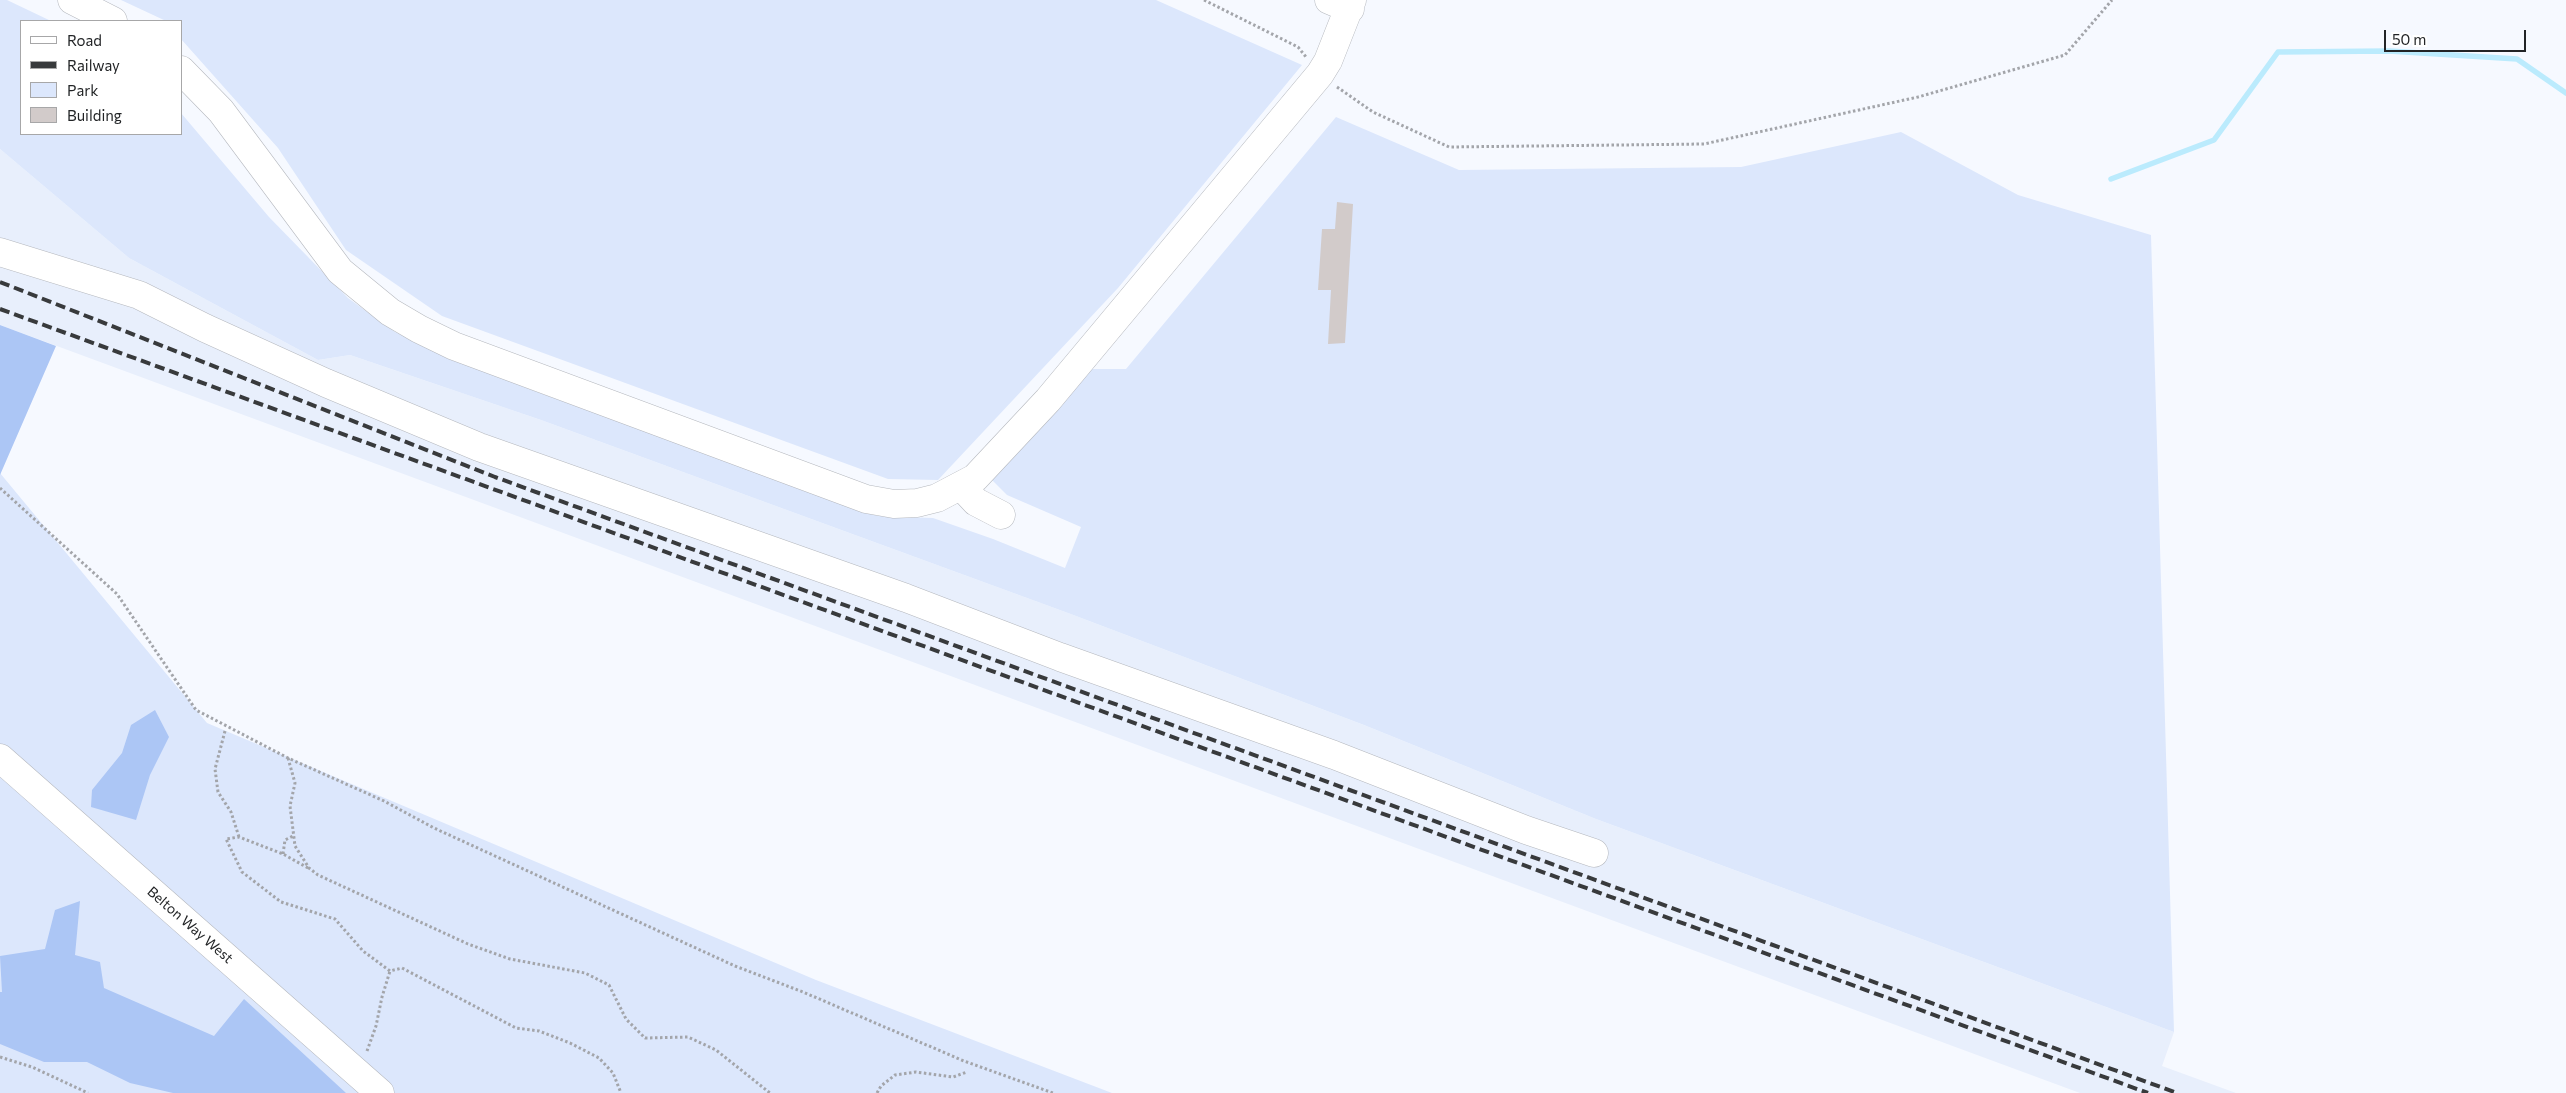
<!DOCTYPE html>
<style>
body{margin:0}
#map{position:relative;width:2566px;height:1093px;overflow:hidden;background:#f6f9ff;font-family:Commissioner,sans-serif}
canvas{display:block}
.legend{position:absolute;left:20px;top:20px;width:162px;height:115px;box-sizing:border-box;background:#fff;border:1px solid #a7a7a8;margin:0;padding:6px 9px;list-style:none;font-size:15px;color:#222426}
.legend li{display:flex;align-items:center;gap:10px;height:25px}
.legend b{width:25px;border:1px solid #a7a7a8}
.scale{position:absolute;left:2384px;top:30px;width:142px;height:22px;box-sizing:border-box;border:2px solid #222426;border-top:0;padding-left:6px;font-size:15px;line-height:18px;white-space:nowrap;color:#222426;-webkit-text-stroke:4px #fff;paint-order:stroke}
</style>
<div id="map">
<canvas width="2566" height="1093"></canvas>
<ul class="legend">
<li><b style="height:6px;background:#fff"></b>Road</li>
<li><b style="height:6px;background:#383a3c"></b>Railway</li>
<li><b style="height:14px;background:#dce7fc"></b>Park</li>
<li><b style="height:14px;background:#d2cbca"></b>Building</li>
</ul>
<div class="scale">50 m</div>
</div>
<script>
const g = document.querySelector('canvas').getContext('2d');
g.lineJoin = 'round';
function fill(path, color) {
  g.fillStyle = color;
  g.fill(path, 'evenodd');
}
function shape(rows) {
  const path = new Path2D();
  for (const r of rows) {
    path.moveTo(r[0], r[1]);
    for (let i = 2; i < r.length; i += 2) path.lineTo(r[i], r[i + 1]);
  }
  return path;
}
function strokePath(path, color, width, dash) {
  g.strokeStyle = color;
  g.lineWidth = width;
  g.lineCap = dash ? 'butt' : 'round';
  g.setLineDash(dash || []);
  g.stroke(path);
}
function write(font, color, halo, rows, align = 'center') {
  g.font = font + ' Commissioner,sans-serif';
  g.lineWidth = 4;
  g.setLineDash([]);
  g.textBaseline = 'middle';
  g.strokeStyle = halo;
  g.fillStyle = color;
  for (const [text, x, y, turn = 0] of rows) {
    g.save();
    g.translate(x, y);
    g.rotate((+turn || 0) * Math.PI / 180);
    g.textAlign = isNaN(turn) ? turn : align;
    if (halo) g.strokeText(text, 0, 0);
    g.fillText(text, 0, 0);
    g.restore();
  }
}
fill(shape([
 [0,149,129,258,318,360,350,355,541,420,1068,613,1364,725,1596,819,2174,1032,2162,1066,2236,1093,2080,1093,0,325]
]), '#e8effc');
fill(shape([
 [0,0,7,0,51,21,21,21,21,134,181,134,181,113,269,217,348,298,395,332,450,358,532,390,878,516,933,518,993,539,1065,568,1081,527,1007,495,991,479,1090,369,1126,369,1336,117,1459,170,1741,167,1901,132,2018,195,2151,235,2174,1032,1596,819,1364,725,1068,613,541,420,350,355,318,360,129,258,0,149],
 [121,0,1156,0,1302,65,1118,288,938,480,888,479,442,316,346,250,278,148,181,39,181,21,166,21],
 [0,473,207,723,816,980,1112,1093,0,1093]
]), '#dce7fc');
fill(shape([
 [0,325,56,346,0,475],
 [155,710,169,737,150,775,136,820,91,807,92,790,122,753,131,725],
 [80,901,75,955,100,962,104,988,214,1036,244,999,346,1093,173,1093,130,1083,87,1062,44,1062,0,1044,0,992,2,992,0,956,45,949,55,910]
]), '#acc6f5');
strokePath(shape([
 [2111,179,2214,140,2278,52,2389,51,2517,59,2566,93]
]), '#bbebfd', 5.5);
fill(shape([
 [1337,202,1353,204,1345,343,1328,344,1331,290,1318,290,1322,229,1335,229]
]), '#d2cbca');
const minor = shape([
 [72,0,113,21],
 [1329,0,1350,9],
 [181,70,221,111,340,271,390,312,419,329,454,346,866,499,894,504,917,503,937,498,975,478,1048,400,1320,74,1328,61,1352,0],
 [0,252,139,295,205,328,326,383,479,447,906,598,1060,657,1334,755,1526,830,1594,853],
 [961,486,976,502,1001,515],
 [0,758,380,1093]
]);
strokePath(minor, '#b5b8be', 29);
strokePath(shape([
 [1204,0,1298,47,1306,57],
 [1337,87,1373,112,1449,147,1704,144,1918,97,2065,55,2112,0],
 [0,488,117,594,196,710,288,758,384,801,434,828,735,966,803,992,964,1061,1053,1093],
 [225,731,215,769,218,792,231,812,239,837],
 [288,758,295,783,290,806,295,846,309,868,318,875,468,944,510,959,585,973,609,985,626,1019,645,1038,688,1037,716,1050,770,1093],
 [283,854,285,840,293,836],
 [308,868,283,854,239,837,226,839,242,872,281,902,335,919,363,951,390,971,402,968,516,1028,539,1031,570,1043,599,1058,613,1073,621,1093],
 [367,1051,376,1026,382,997,390,971],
 [0,1057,32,1067,88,1093],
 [877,1093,881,1086,895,1075,916,1072,953,1077,967,1072]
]), '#a3a5aa', 3, [2.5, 2.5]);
strokePath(minor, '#fff', 28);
strokePath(shape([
 [0,282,495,477,2177,1093],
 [0,309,2148,1093]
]), '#383a3c', 4, [10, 5]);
write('14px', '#222426', '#fff', [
 ["Belton Way West",190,925,41]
]);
</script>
